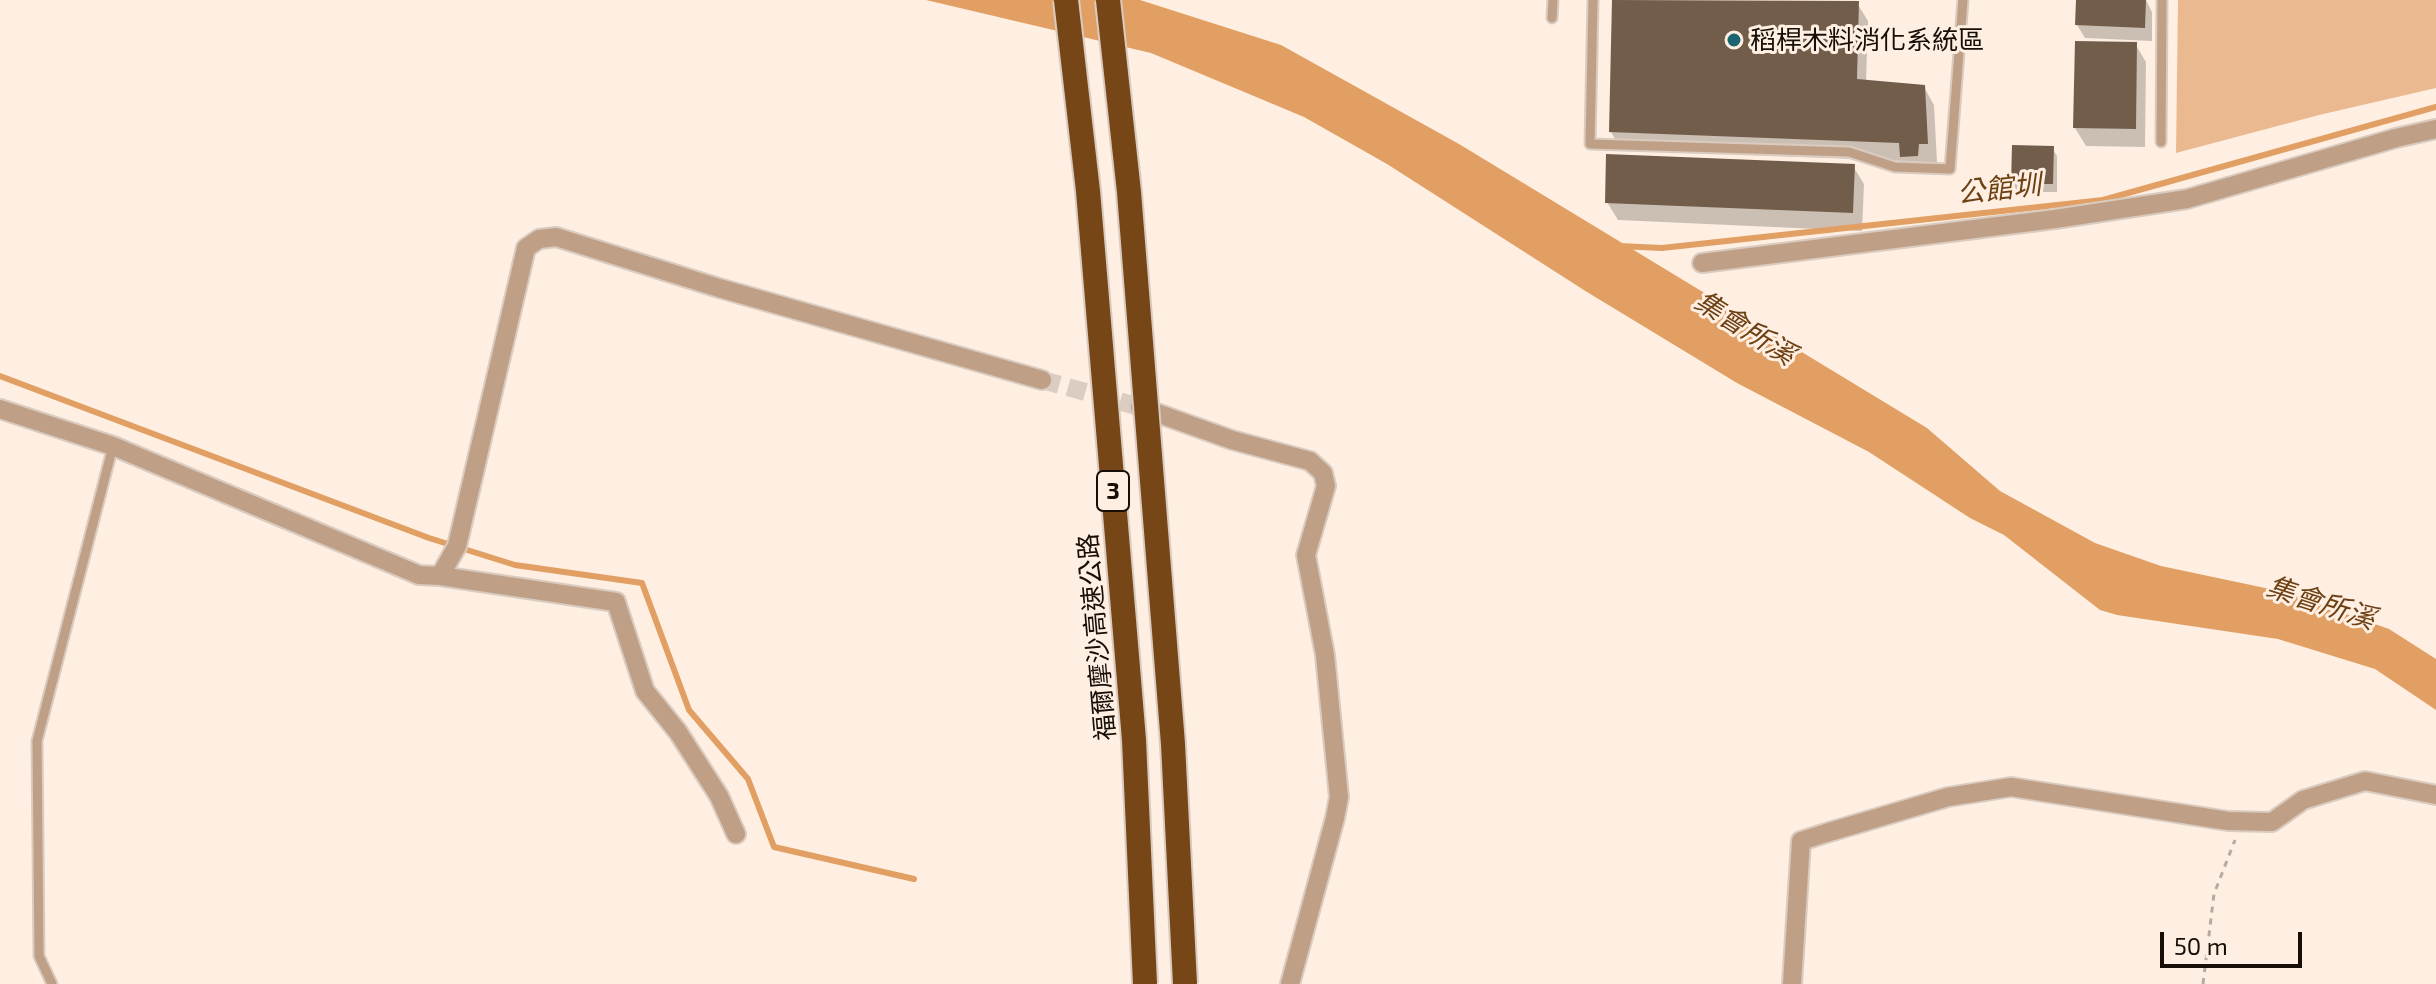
<!DOCTYPE html>
<meta charset="utf-8">
<style>
body{margin:0}
#map{position:relative;width:2436px;height:984px;overflow:hidden;background:#feefe2;font-family:"Exo 2",sans-serif}
canvas{display:block}
.scale{position:absolute;left:2160px;top:932px;width:142px;height:36px;box-sizing:border-box;border:4px solid #160e07;border-top:0;padding-left:10px;font-size:24px;line-height:28px;white-space:nowrap;color:#160e07;-webkit-text-stroke:6px #feefe2;paint-order:stroke}
</style>
<div id="map">
<canvas width="2436" height="984"></canvas>
<div class="scale">50 m</div>
</div>
<script>
const g = document.querySelector('canvas').getContext('2d');
g.lineJoin = 'round';
function fill(path, color) {
  g.fillStyle = color;
  g.fill(path, 'evenodd');
}
function shape(rows) {
  const path = new Path2D();
  for (const r of rows) {
    path.moveTo(r[0], r[1]);
    for (let i = 2; i < r.length; i += 2) path.lineTo(r[i], r[i + 1]);
  }
  return path;
}
function strokePath(path, color, width, dash) {
  g.strokeStyle = color;
  g.lineWidth = width;
  g.lineCap = dash ? 'butt' : 'round';
  g.setLineDash(dash || []);
  g.stroke(path);
}
function write(font, color, halo, rows, align = 'center') {
  g.font = font + ' "Exo 2","Noto Sans TC",sans-serif';
  g.lineWidth = 6;
  g.setLineDash([]);
  g.textBaseline = 'middle';
  g.strokeStyle = halo;
  g.fillStyle = color;
  for (const [text, x, y, turn = 0] of rows) {
    g.save();
    g.translate(x, y);
    g.rotate((+turn || 0) * Math.PI / 180);
    g.textAlign = isNaN(turn) ? turn : align;
    if (halo) g.strokeText(text, 0, 0);
    g.fillText(text, 0, 0);
    g.restore();
  }
}
fill(shape([
 [2178,0,2436,0,2436,88,2319,115,2176,153]
]), '#ebb990');
fill(shape([
 [926,0,1140,0,1281,45,1459,144,1927,428,2000,491,2095,543,2161,566,2284,592,2389,629,2436,659,2436,710,2375,669,2278,639,2117,615,2100,610,2004,535,1970,518,1869,452,1737,383,1587,292,1387,164,1304,117,1151,53]
]), '#e29f63');
fill(shape([
 [1614,0,1857,3,1868,21,1866,82,1924,87,1934,105,1937,162,1929,162,1927,174,1913,174,1905,161,1621,150,1611,132],
 [2078,0,2146,0,2152,12,2152,41,2085,38,2077,25],
 [2134,42,2146,62,2145,147,2086,146,2075,128],
 [2052,148,2057,156,2057,192,2018,192,2013,184],
 [1853,166,1864,184,1862,231,1618,220,1607,202]
]), '#0003');
strokePath(shape([
 [1619,246,1662,248,2103,200,2436,107],
 [0,376,429,538,515,565,642,583,689,710,748,779,774,847,914,879]
]), '#e29f63', 6);
fill(shape([
 [1612,0,1859,1,1857,79,1925,85,1928,144,1919,144,1918,156,1900,157,1899,143,1609,132],
 [2076,0,2146,0,2145,28,2075,25],
 [2075,41,2137,42,2136,129,2073,128],
 [2012,145,2054,146,2053,184,2011,184],
 [1606,154,1855,164,1853,213,1605,203]
]), '#725d4b');
strokePath(shape([
 [1042,380,1140,407]
]), '#dbcdc1', 18, [18, 9]);
const lane = shape([
 [1593,0,1590,144,1849,152,1895,167,1950,169,1963,0],
 [1552,18,1553,0],
 [2161,142,2162,0],
 [52,984,39,956,37,741,113,446]
]);
const street = shape([
 [1702,263,2055,219,2187,199,2396,138,2436,129],
 [1140,407,1232,440,1310,461,1323,473,1326,486,1306,555,1325,655,1339,797,1335,818,1290,984],
 [0,409,113,446,419,575,440,576,457,546,526,248,539,239,556,237,719,288,1042,380],
 [440,576,616,602,645,691,678,732,719,796,736,834],
 [1792,984,1801,841,1826,833,1948,797,2011,787,2228,821,2272,822,2303,800,2365,781,2436,795]
]);
strokePath(lane, '#d9cbbf', 13);
strokePath(street, '#d9cbbf', 22);
strokePath(shape([
 [2203,984,2214,894,2235,840]
]), '#b7aa9f', 3, [6, 6]);
strokePath(lane, '#bfa087', 9);
strokePath(street, '#bfa087', 18);
const highwayBridge = shape([
 [1066,0,1088,191,1134,740,1145,984],
 [1108,0,1129,192,1173,744,1185,984]
]);
strokePath(highwayBridge, '#d9cbbf', 28, []);
strokePath(highwayBridge, '#764617', 24);
for (const [x, y, r, color] of [
 [1734,40,8,"#1b6571"]
]) {
  const dot = new Path2D();
  dot.arc(x, y, r, 0, 2 * Math.PI);
  g.fillStyle = color;
  g.fill(dot);
  strokePath(dot, '#feefe2', 3);
}
for (const [x, y, w] of [
 [1113,491,32]
]) {
  const box = new Path2D();
  box.roundRect(x - w / 2, y - 20, w, 40, 6);
  g.fillStyle = '#feefe2';
  g.fill(box);
  strokePath(box, '#160e07', 2);
}
write('bold 24px', '#160e07', null, [
 ["3",1113,491]
]);
write('26px', '#160e07', '#feefe2', [
 ["稻桿木料消化系統區",1750,40]
], 'left');
write('26px', '#160e07', '#feefe2', [
 ["福爾摩沙高速公路",1097,637,-95]
]);
write('italic 28px', '#6e4114', '#feefe2', [
 ["公館圳",1999,189,-6],
 ["集會所溪",1745,328,32],
 ["集會所溪",2321,603,18]
]);
</script>
